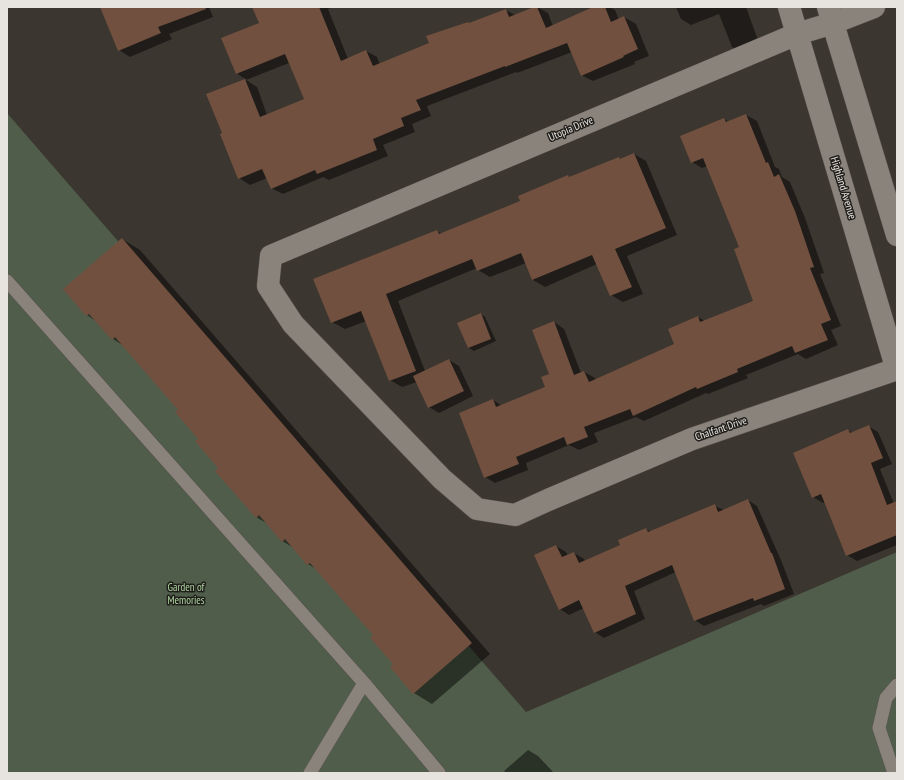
<!DOCTYPE html>
<style>
body{margin:0}
#map{position:relative;width:904px;height:780px;overflow:hidden;background:#3b362f;font-family:"PT Sans Narrow",sans-serif}
canvas{display:block}
.frame{position:absolute;inset:0;border:8px solid #e7e4e0;pointer-events:none}
</style>
<div id="map">
<canvas width="904" height="780"></canvas>
<div class="frame"></div>
</div>
<script>
const g = document.querySelector('canvas').getContext('2d');
g.lineJoin = 'round';
function fill(path, color) {
  g.fillStyle = color;
  g.fill(path, 'evenodd');
}
function shape(rows) {
  const path = new Path2D();
  for (const r of rows) {
    path.moveTo(r[0], r[1]);
    for (let i = 2; i < r.length; i += 2) path.lineTo(r[i], r[i + 1]);
  }
  return path;
}
function strokePath(path, color, width, dash) {
  g.strokeStyle = color;
  g.lineWidth = width;
  g.lineCap = dash ? 'butt' : 'round';
  g.setLineDash(dash || []);
  g.stroke(path);
}
function write(font, color, halo, rows, align = 'center') {
  g.font = font + ' "PT Sans Narrow",sans-serif';
  g.lineWidth = 3;
  g.setLineDash([]);
  g.textBaseline = 'middle';
  g.strokeStyle = halo;
  g.fillStyle = color;
  for (const [text, x, y, turn = 0] of rows) {
    g.save();
    g.translate(x, y);
    g.rotate((+turn || 0) * Math.PI / 180);
    g.textAlign = isNaN(turn) ? turn : align;
    if (halo) g.strokeText(text, 0, 0);
    g.fillText(text, 0, 0);
    g.restore();
  }
}
fill(shape([
 [7,113,526,712,897,552,897,773,7,773]
]), '#4f5d4a');
fill(shape([
 [101,7,209,7,213,17,169,34,172,39,130,57,119,50],
 [253,7,333,7,328,9,348,59,366,51,377,57,380,65,430,44,470,24,506,10,515,15,537,7,548,13,553,26,596,7,609,7,615,10,619,20,624,17,636,24,649,56,634,62,635,64,593,81,581,75,572,52,517,73,516,72,427,106,431,116,412,124,415,132,383,145,388,156,329,180,323,177,283,194,271,188,267,178,250,185,239,178,208,95,247,80,236,73,260,24],
 [289,63,305,100,267,115,257,87,246,80],
 [676,7,746,7,760,46,742,53,732,47,719,14,691,25,681,19],
 [746,115,757,121,775,167,779,169,782,177,790,182,805,218,824,273,820,274,841,326,831,330,838,345,806,359,798,354,746,375,748,378,708,394,706,393,644,421,636,417,594,433,598,442,579,450,569,445,526,463,528,470,495,483,485,477,493,400,502,406,546,388,550,374,554,322,564,329,581,373,584,372,595,378,595,380,676,344,698,317,705,321,754,302,740,247,707,166,702,168,692,162,724,119,729,122],
 [634,154,646,161,677,235,627,256,643,294,623,302,611,295,597,264,545,287,533,280,526,263,490,277,478,270,477,268,398,301,425,371,449,360,459,366,473,396,439,413,429,407,417,382,402,387,390,380,366,321,345,329,332,322,437,231,442,234,522,201,568,176,571,178,619,158,622,160],
 [122,239,140,250,490,654,432,704,414,693,375,635,318,570,308,564,294,548,282,541,268,524,256,517,219,468,179,410,124,346,113,339,96,321,87,315],
 [481,314,485,317,496,341,474,351,469,348,458,323],
 [868,426,878,432,892,464,880,469,894,504,897,504,897,545,857,561,847,555,825,502,823,503,813,497,848,430,853,433],
 [748,500,757,506,780,558,781,560,794,594,764,606,761,604,704,626,695,620,676,572,634,591,645,619,604,638,595,632,584,608,569,615,560,609,556,546,566,552,568,556,574,553,584,559,585,561,622,545,646,529,651,532,715,506,724,510],
 [528,750,538,756,554,773,506,773,504,771]
]), '#0007');
fill(shape([
 [100,7,205,7,206,9,158,27,161,33,118,51],
 [252,7,319,7,341,61,366,50,373,66,429,43,426,36,468,22,469,23,506,9,509,17,534,7,537,7,546,28,593,7,605,7,611,22,624,16,638,49,623,56,624,57,581,76,567,43,505,67,505,66,416,100,421,110,401,118,404,126,373,139,377,150,317,174,315,170,271,189,262,169,238,179,220,134,222,133,206,94,245,79,260,117,304,99,285,54,236,74,221,38,259,23],
 [746,114,766,163,768,162,774,177,779,174,795,211,814,267,810,268,831,320,821,324,828,340,795,353,792,346,737,369,738,372,697,389,696,387,633,416,630,409,584,427,588,437,567,445,564,437,516,457,519,464,484,478,459,413,493,399,496,407,545,387,541,377,549,374,532,330,554,321,574,375,584,371,589,382,674,344,668,329,698,316,700,322,753,301,734,249,739,247,703,158,691,163,680,136,724,118,726,122],
 [634,153,666,228,615,249,632,287,610,296,592,255,532,280,521,253,477,271,472,259,386,294,416,371,389,381,361,311,331,323,313,279,437,230,439,234,520,201,518,196,568,175,569,177,619,157,620,159],
 [122,238,472,643,413,694,390,667,393,664,370,638,373,635,310,563,307,565,285,539,282,542,259,515,256,518,215,471,218,468,195,441,198,439,175,412,178,410,115,337,112,340,89,314,86,316,63,289],
 [481,313,491,339,468,348,457,323],
 [449,359,464,391,428,408,413,376],
 [869,425,883,458,871,463,887,505,897,501,897,535,846,556,821,494,812,498,793,453,848,429,850,433],
 [748,499,771,553,772,553,785,589,754,601,753,598,694,621,672,565,625,586,636,614,594,633,579,600,559,610,534,555,556,545,562,557,574,552,579,563,620,545,618,540,646,528,648,532,715,504,718,512]
]), '#72503f');
const service = shape([
 [7,281,364,683,439,773],
 [310,773,364,683],
 [894,773,879,728,886,698,897,685]
]);
const minor = shape([
 [789,7,897,370],
 [828,7,897,235],
 [874,7,833,23,797,34,271,256,268,286,293,324,442,479,477,509,515,515,548,500,692,439,897,369]
]);
strokePath(service, '#59554f', 14);
strokePath(minor, '#59554f', 23);
strokePath(service, '#8a837c', 13);
strokePath(minor, '#8a837c', 22);
write('11px', '#e7e4e0', '#201e1b', [
 ["Utopia Drive",571,129,-23],
 ["Highland Avenue",843,188,73],
 ["Chalfant Drive",721,429,-19]
]);
write('11px', '#aed6a0', '#201e1b', [
 ["Garden of",186,588],
 ["Memories",186,601]
]);
</script>
